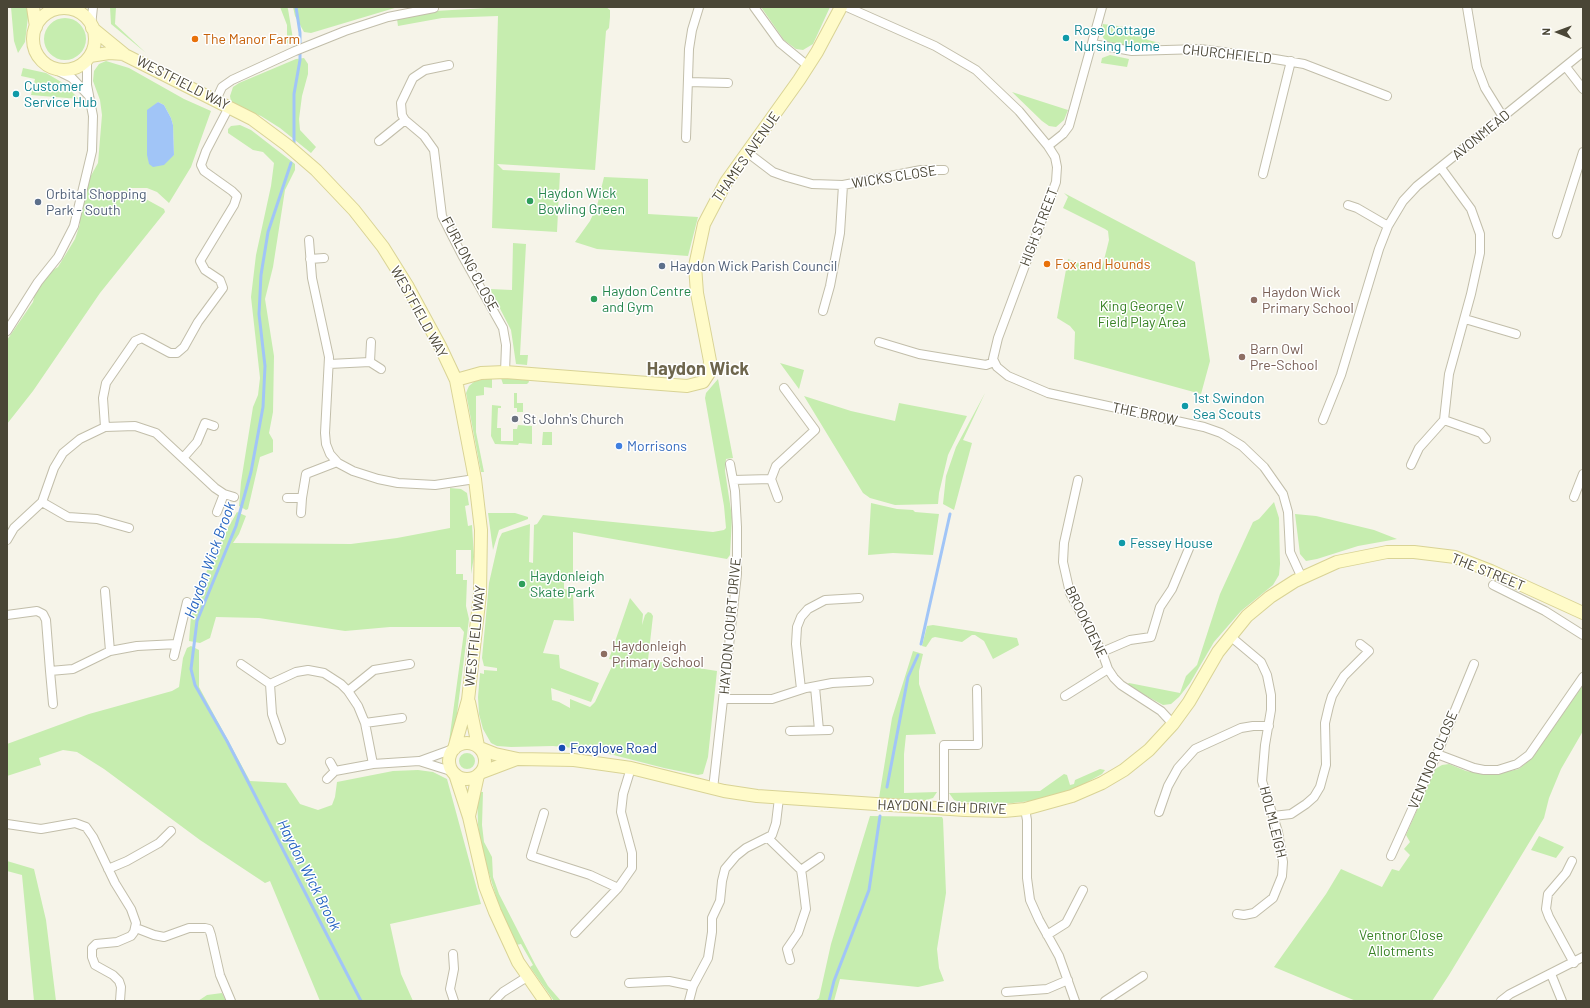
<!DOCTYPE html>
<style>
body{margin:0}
#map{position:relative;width:1590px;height:1008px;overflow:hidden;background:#f6f4e9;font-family:Barlow,sans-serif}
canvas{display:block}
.frame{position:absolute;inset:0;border:8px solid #4a4636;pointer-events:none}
.north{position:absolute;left:1538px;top:12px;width:40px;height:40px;-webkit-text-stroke:3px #fff;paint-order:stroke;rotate:271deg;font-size:11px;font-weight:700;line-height:16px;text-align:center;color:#4a4636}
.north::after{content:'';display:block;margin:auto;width:14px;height:18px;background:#4a4636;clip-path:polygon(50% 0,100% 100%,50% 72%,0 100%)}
</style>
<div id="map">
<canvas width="1590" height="1008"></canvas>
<div class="frame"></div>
<div class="north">N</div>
</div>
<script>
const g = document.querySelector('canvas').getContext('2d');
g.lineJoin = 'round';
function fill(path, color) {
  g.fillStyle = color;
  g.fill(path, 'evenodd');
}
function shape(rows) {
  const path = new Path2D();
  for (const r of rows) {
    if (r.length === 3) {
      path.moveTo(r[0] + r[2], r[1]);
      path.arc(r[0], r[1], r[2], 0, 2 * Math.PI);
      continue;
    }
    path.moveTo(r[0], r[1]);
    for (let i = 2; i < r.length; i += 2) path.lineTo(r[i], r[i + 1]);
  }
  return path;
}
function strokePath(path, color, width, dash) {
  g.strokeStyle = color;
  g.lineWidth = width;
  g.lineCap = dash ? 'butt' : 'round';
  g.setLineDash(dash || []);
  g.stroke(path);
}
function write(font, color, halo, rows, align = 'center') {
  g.font = font + ' Barlow,sans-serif';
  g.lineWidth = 3;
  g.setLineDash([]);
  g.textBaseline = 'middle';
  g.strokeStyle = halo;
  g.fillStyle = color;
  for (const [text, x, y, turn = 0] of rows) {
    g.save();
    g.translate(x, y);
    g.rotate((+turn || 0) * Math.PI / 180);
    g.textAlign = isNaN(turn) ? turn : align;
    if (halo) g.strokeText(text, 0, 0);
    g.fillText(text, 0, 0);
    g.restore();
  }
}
fill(shape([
 [11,7,28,7,28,17,25,42,18,53,14,41],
 [110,7,116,7,115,24,146,53,111,24],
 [280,7,287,7,288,9,293,39,291,45,287,43,287,25],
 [293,7,398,7,311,33,304,32,295,16],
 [606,7,610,10,610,17,609,28,606,31,595,170,497,164,503,170,560,173,557,232,492,228,498,16,442,18,398,26,397,19,435,11,487,8],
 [761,7,830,7,813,44,803,50,796,49,784,40],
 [65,39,21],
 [1103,24,1125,27,1148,40,1160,43,1159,46,1145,48,1111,44,1104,39,1101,33],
 [1110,55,1129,59,1127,67,1101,63,1102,58],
 [304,58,308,64,308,74,302,96,299,119,300,130,316,147,311,153,280,128,261,116,237,107,231,102,230,96,233,87,239,83,296,59],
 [106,61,129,68,184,99,211,111,191,167,169,203,157,192,147,188,129,188,127,196,142,197,164,209,165,212,100,293,33,391,7,424,7,340,33,302,35,293,48,273,58,267,75,239,80,224,79,214,88,181,98,163,102,115,100,100,93,81,94,71,99,64],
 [158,102,164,105,171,118,173,125,174,155,149,164,147,114],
 [23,68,46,73,63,83,79,99,31,95,35,79,21,76],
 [1012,92,1068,110,1064,120,1056,127,1049,126,1042,121],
 [240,125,251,130,295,164,295,170,285,190,273,267,265,299,274,356,273,412,269,433,273,440,273,452,260,457,248,509,246,510,239,506,241,482,253,407,258,395,260,378,251,297,256,255,271,186,274,163,263,152,253,150,228,133,228,129,231,126],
 [604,177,648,179,648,214,698,217,688,256,597,249,575,242,590,221,597,206],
 [1064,193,1195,262,1210,361,1201,394,1074,359,1075,332,1070,326,1057,318,1068,259,1092,268,1102,268,1109,240,1108,231,1105,229,1063,208,1068,197],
 [513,243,526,244,520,355,528,355,527,365,516,364,511,330,490,289,512,290],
 [780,363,804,370,799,389],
 [492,378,492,388,484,387,484,395,476,396,476,432,484,472,481,472,466,393,469,386,475,381],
 [501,378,528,379,529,382,527,384,503,384],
 [718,379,733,458,726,459,725,471,732,517,730,555,727,559,573,532,573,580,564,580,564,589,573,591,574,621,554,620,543,653,559,655,560,668,599,683,591,702,551,688,552,700,559,702,570,708,570,699,590,707,595,702,615,660,609,659,630,598,643,614,642,625,645,615,648,612,651,613,653,616,648,660,717,671,708,757,703,774,698,775,664,768,594,750,553,746,511,747,497,746,491,743,483,729,479,714,478,697,480,673,484,674,484,670,497,671,497,668,484,666,482,658,489,583,499,539,502,533,530,524,529,562,533,563,534,525,537,524,543,515,713,532,724,530,726,528,724,506,705,398,706,393],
 [514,393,517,393,517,403,523,403,523,412,517,412,517,408,514,408],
 [985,393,963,440,972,443,954,510,943,504,946,476,956,447],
 [804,396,851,411,895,421,899,403,967,416,948,455,939,493,938,504,895,505,870,498,863,493],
 [492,405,501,406,501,408,498,408,497,428,501,428,501,441,513,441,513,429,517,429,518,425,532,426,532,444,519,443,518,445,495,444,491,436],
 [543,432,552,432,552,445,542,445],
 [450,488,461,489,467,493,469,505,465,506,468,526,472,525,474,557,471,574,471,550,456,550,456,574,463,574,463,580,467,580,466,606,469,619,455,730,448,749,464,632,460,627,390,627,345,631,259,618,216,617,210,638,200,643,189,641,191,616,203,580,216,549,237,512,246,516,239,534,233,543,351,544,397,538,450,528],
 [1274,502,1279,518,1280,564,1279,575,1273,585,1241,611,1214,642,1190,683,1179,697,1171,704,1163,705,1126,685,1129,683,1180,693,1186,676,1197,665,1220,594,1253,522,1259,519],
 [871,503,897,509,913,510,915,512,939,514,933,555,893,553,868,555],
 [488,513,515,513,528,517,528,519,499,530,493,550],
 [1295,514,1316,516,1374,530,1397,539,1358,546,1317,559,1306,561,1300,554],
 [933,625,1017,638,1019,645,993,659,984,641,975,635,972,635,962,642,935,637,932,638,926,647,922,646,927,626],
 [191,646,199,650,199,687,250,781,286,783,300,804,318,810,332,805,335,797,337,782,393,771,418,770,433,772,447,779,481,904,390,924,401,974,413,1001,320,1001,270,881,265,883,200,840,104,769,77,752,63,750,39,758,41,765,7,776,7,744,89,714,172,691,179,687,183,658,187,648],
 [913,651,923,654,919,671,919,684,936,734,906,735,904,754,904,793,937,792,933,798,926,800,879,798,892,718],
 [1583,685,1583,731,1561,769,1549,798,1544,818,1449,975,1432,1001,1356,1001,1274,967,1326,894,1341,869,1382,887,1392,869,1399,871,1410,855,1404,849,1410,842,1406,835,1435,769,1442,765,1449,764,1466,771,1491,775,1519,769,1533,757],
 [467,761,8],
 [1100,769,1105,770,1102,774,1080,786,1066,792,1031,801,1003,804,960,802,954,800,949,793,1040,791,1064,774,1067,775,1070,785,1074,784,1075,780],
 [477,792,483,792,482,825,484,842,492,857,493,877,499,894,536,966,548,986,561,1001,554,1001,530,967,533,965,521,944,516,945,499,906,480,844,478,824],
 [870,816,942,817,943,819,946,893,937,949,939,968,944,981,918,987,840,979,834,1001,815,1001,819,998,831,944],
 [1539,836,1564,847,1556,858,1531,850],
 [7,861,34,869,46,920,56,1001,34,1001,22,875,7,871],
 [222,993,226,1001,198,1001,207,995]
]), '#c6edaf');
fill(shape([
 [158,102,164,105,171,118,173,125,174,155,164,165,153,167,149,164,147,155,147,110]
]), '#a1c5f7');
strokePath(shape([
 [294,143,294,94,300,60,300,33,296,7],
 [291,163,268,232,261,275,259,314,265,366,263,407,251,472,236,526,197,621,191,669,195,685,227,741,361,1001],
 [921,644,950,514],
 [887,787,908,677,918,655],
 [829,1001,834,981,869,890,880,816]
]), '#a1c5f7', 3);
const street = shape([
 [754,7,780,43,808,66],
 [847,7,935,46,976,70,1019,111,1048,146,1055,157,1057,167,1056,182,998,338,993,359,997,367,1008,376,1048,393,1204,427,1221,433,1242,446,1264,467,1283,494,1288,512,1290,552,1302,578],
 [1467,7,1477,67,1485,88,1503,117],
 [68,9,71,7],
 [91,26,93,7],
 [1093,44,1132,51,1200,49,1275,59,1304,64,1387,96],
 [449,65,425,70,413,78,401,103,402,115,405,120,424,136,434,150,442,216,462,255,503,328,506,345,505,372],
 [1566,67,1583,89],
 [54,69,72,78,89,96],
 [688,82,728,83],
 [216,100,222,87,232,80,295,51,345,31,388,17,434,8],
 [686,138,689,49,692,30,699,7],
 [379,141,405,120],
 [1048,146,1063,134,1069,126,1102,7],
 [748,153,773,172,787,177,812,184,843,185,840,233,830,286,823,311],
 [1263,174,1291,61],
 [843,185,921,170,944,170],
 [1348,205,1357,208,1388,226],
 [1557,234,1583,152],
 [309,240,312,278,329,357,325,433,326,444,330,454,338,463,353,471,378,479,398,483,435,485,475,479],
 [310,259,324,258],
 [1465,319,1516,334],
 [7,331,38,282,58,257,74,226,92,151,93,116,87,85,87,60],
 [879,342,919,354,986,365,994,362],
 [370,362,371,342],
 [329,364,370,362,381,369],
 [1323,420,1341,375,1379,249,1388,226,1403,201,1417,186,1583,52],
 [1444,420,1481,433,1486,439],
 [105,427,103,398,106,383,135,341,142,338,170,353,177,353,184,347,198,322,223,288,220,280,205,270,200,261,234,205,237,196,232,191,204,171,201,165,206,151,229,107],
 [183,458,197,442,205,423,214,426],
 [1411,465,1419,448,1444,420,1449,374,1471,294,1480,253,1480,234,1471,209,1441,168],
 [733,480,771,479],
 [1078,480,1064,543,1063,562,1070,593,1102,652,1108,669,1114,678,1121,685,1161,711,1173,724],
 [1574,497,1583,474],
 [287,498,302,498,306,474,337,462],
 [778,498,771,479,776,466,815,430,784,388],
 [42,502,68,517,97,519,129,528],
 [217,512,224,494],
 [301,513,302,498],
 [7,540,14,528,42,502,54,468,63,453,80,439,105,427,135,426,156,433,215,488,224,494,234,497],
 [1493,585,1545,611,1583,635],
 [105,591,110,651],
 [7,615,37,611,43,614,46,620,50,671,73,669,110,651,137,646,177,644],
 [1230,636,1261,662,1267,675,1271,695,1271,710,1265,745,1262,781,1278,832,1283,862,1282,876,1273,898,1254,913,1244,915,1237,914],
 [1102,652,1130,640,1151,637,1160,607,1172,589,1190,546],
 [174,656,187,602],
 [241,664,270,684,296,672,308,670,324,673,341,684,348,691,358,706,365,723,373,764],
 [50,671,53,704],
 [270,684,272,714,281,740],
 [815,687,819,730],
 [801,689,796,644,797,627,801,617,808,609,825,600,859,598],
 [348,691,374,670,410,664],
 [1065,696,1108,669],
 [724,699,772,699,806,688,832,683,869,681],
 [365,723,402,718],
 [790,731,829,730],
 [1437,754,1474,768,1484,770,1498,770,1517,764,1529,755,1583,677],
 [420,761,453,749],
 [335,771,373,764,419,761,454,772],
 [327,779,335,771,330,762],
 [713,789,737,574,737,527,735,491,730,464],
 [944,809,944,745,978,745,977,689],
 [1025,809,1027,820,1027,878,1030,900,1039,920,1059,956,1075,1001],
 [1159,812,1168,786,1178,768,1195,749,1241,728,1253,726,1269,726],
 [544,813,531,856,590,875,618,888],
 [1273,816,1291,814,1306,804,1314,797,1320,787,1326,765,1325,723,1329,706,1332,696,1344,676,1369,651,1360,644],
 [7,824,41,829,75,823,86,827,93,837,115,883,131,909,136,923,134,932,131,936,117,942,96,944,92,948,92,957,95,965,113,975,119,981,121,987,120,1001],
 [768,838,801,870,802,876,806,909,798,933,787,949,790,960],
 [1391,856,1437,754,1474,664],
 [1572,861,1566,873,1548,894,1546,909,1549,917,1574,963],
 [108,869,127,861,159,843,171,831],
 [801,870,820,857],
 [136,928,154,935,164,937,189,928,205,928,209,929,211,935,220,975,231,1001],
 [575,933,618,888,632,868,632,853,621,812,623,794,631,768],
 [1047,935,1066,923,1083,890],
 [453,954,454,969,450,989,454,1001],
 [1551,974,1562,1001],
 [629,983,669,981,693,986],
 [1006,992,1047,989,1068,980],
 [494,1001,503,992,527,977],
 [689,1001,693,986,708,958,712,932,712,918,720,901,722,881,725,869,736,856,746,848,772,835,776,823,779,798],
 [1105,1001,1143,976],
 [1501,1001,1510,994,1583,957]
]);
const secondary = shape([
 [33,7,36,27],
 [64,39,31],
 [92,28,125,55,252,119,287,145,316,170,354,210,383,247,408,287,440,346,456,380,475,479,481,530,480,594,468,700,454,749],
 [90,56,109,53,124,54],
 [456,380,481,373,505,372,687,386,703,382,709,373,710,361,697,293,695,266,704,224,726,182,799,80,817,52,841,7],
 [469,702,478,746],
 [467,761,18],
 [480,748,495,754,518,759,574,760,631,768,724,791,757,796,965,810,1004,811,1025,809,1072,796,1102,783,1124,770,1149,750,1173,724,1189,702,1218,652,1247,616,1270,597,1295,581,1337,562,1387,552,1414,552,1455,557,1491,571,1583,613],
 [480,773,517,759],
 [455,774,469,817,485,886,495,912,518,962,545,1001],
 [469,816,478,775]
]);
strokePath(street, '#c2beaa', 10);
strokePath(secondary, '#d9d395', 14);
strokePath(street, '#fff', 8);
strokePath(secondary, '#fffbc9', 12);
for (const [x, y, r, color] of [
 [1066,38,4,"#0f9aa8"],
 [195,39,4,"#e8710a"],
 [16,94,4,"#0f9aa8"],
 [530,201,4,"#2e9e5b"],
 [38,202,4,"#5c6f8a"],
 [1047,264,4,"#e8710a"],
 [662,266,4,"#5c6f8a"],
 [594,299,4,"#2e9e5b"],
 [1254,300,4,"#8d6e63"],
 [1242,357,4,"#8d6e63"],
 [1185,406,4,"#0f9aa8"],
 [515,419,4,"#6b7280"],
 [619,446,4,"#3f7fe0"],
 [1122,543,4,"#0f9aa8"],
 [522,584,4,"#2e9e5b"],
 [604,654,4,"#8d6e63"],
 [562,748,4,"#1a4fb4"]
]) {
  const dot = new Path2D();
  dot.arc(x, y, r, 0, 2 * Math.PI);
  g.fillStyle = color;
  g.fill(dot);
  strokePath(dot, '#fff', 1.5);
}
write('14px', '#0d838f', '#fff', [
 ["Rose Cottage",1074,30],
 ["Nursing Home",1074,46],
 ["Customer",24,86],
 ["Service Hub",24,102],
 ["1st Swindon",1193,398],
 ["Sea Scouts",1193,414],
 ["Fessey House",1130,543]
], 'left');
write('14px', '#c56008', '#fff', [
 ["The Manor Farm",203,39],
 ["Fox and Hounds",1055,264]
], 'left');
write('14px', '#4a4636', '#fff', [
 ["CHURCHFIELD",1227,54,6],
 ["WESTFIELD WAY",183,83,27],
 ["AVONMEAD",1481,135,-39],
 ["THAMES AVENUE",746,157,-55],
 ["WICKS CLOSE",894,177,-9],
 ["HIGH STREET",1039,227,-69],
 ["FURLONG CLOSE",470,264,62],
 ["WESTFIELD WAY",419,312,61],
 ["THE BROW",1145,414,12],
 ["THE STREET",1488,572,22],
 ["BROOKDENE",1086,622,64],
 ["HAYDON COURT DRIVE",730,626,-85],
 ["WESTFIELD WAY",475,636,-84],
 ["VENTNOR CLOSE",1433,760,-67],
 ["HAYDONLEIGH DRIVE",942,807,2],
 ["HOLMLEIGH",1273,822,76]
]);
write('14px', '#27864d', '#fff', [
 ["Haydon Wick",538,193],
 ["Bowling Green",538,209],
 ["Haydon Centre",602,291],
 ["and Gym",602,307],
 ["Haydonleigh",530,576],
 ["Skate Park",530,592]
], 'left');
write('14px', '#4e5e75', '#fff', [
 ["Orbital Shopping",46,194],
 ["Park - South",46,210],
 ["Haydon Wick Parish Council",670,266]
], 'left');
write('14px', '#785e54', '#fff', [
 ["Haydon Wick",1262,292],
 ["Primary School",1262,308],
 ["Barn Owl",1250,349],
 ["Pre-School",1250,365],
 ["Haydonleigh",612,646],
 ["Primary School",612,662]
], 'left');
write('14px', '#378224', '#fff', [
 ["King George V",1142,306],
 ["Field Play Area",1142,322],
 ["Ventnor Close",1401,935],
 ["Allotments",1401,951]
]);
write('14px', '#5b616d', '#fff', [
 ["St John's Church",523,419]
], 'left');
write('14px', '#366cbe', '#fff', [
 ["Morrisons",627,446]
], 'left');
write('14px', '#164399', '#fff', [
 ["Foxglove Road",570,748]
], 'left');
write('italic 15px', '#2564c0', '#fff', [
 ["Haydon Wick Brook",210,560,-70],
 ["Haydon Wick Brook",309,875,63]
]);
write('bold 18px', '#6e664d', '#fff', [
 ["Haydon Wick",698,369]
]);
</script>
